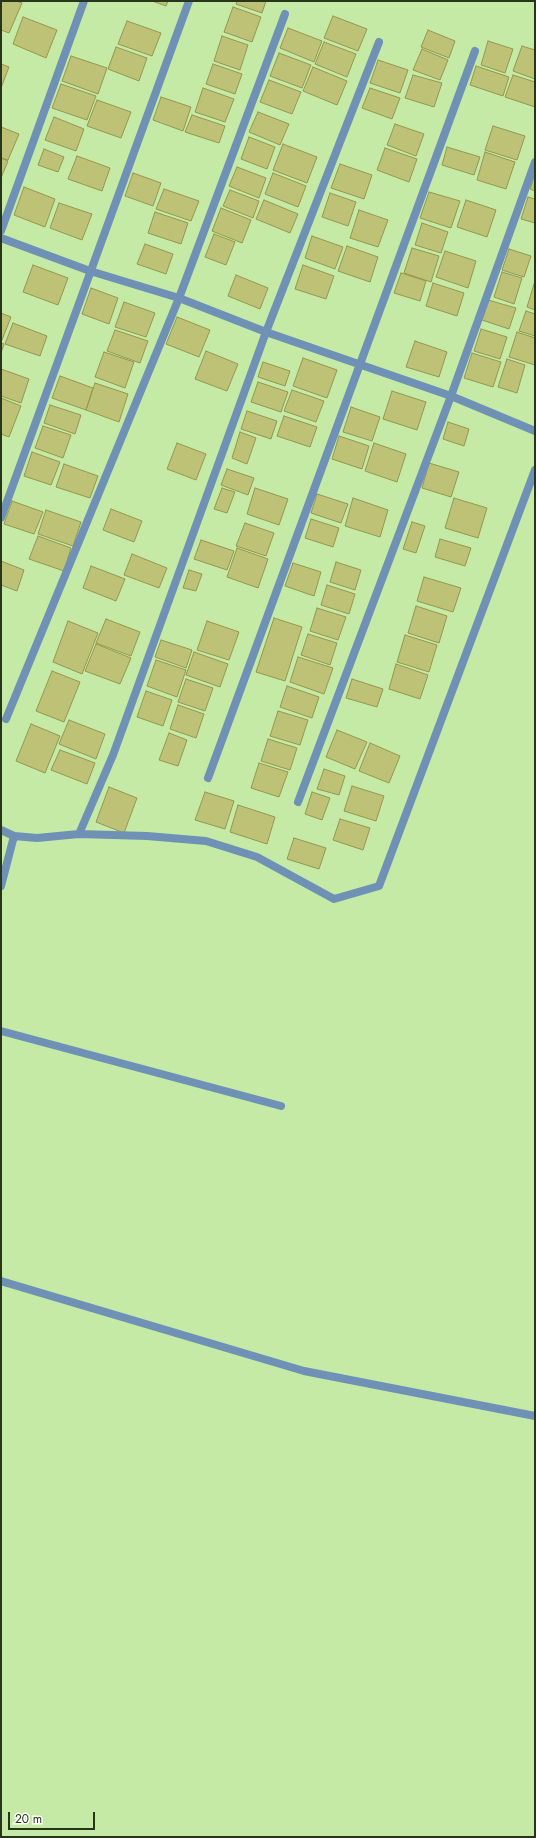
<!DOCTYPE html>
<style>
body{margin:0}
#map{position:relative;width:536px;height:1838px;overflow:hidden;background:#c5eaa6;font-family:Jost,sans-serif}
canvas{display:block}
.frame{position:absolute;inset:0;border:2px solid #27351a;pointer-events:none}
.scale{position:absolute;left:8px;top:1812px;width:87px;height:18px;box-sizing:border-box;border:2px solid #27351a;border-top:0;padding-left:5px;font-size:12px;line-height:14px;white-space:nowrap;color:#27351a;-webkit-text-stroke:3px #fbfff8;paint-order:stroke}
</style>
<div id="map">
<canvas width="536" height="1838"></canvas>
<div class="frame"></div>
<div class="scale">20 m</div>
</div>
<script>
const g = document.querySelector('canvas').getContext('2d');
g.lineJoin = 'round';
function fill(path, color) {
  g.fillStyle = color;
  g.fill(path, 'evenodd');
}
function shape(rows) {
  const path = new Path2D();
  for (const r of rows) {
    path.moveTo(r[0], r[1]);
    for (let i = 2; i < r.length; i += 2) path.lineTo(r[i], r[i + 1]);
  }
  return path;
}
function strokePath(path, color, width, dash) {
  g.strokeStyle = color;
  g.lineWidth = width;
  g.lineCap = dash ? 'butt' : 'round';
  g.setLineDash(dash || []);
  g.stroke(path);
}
const building = shape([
 [1,1,16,1,22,3,9,33,1,30,1,1],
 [152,1,168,1,166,6,152,1],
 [237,1,266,1,262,13,236,4,237,1],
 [233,7,261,17,252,42,224,32,233,7],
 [333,16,367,29,358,51,324,38,333,16],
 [23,17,57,30,46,58,13,44,23,17],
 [127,21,161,33,152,56,118,44,127,21],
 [288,28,322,41,314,62,280,48,288,28],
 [428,30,455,41,449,58,421,47,428,30],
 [222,36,248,45,240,70,214,61,222,36],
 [488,41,513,49,505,73,481,65,488,41],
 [324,42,356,54,347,77,315,64,324,42],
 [522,46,535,50,535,79,513,71,522,46],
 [116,47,147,58,139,81,108,69,116,47],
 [422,49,448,60,440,80,413,70,422,49],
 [279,53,311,65,302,88,270,76,279,53],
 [71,56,107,68,98,94,62,81,71,56],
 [378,60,408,70,400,93,370,83,378,60],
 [1,64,9,67,1,88,1,64],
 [213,64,242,74,235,94,206,84,213,64],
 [476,66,509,77,503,96,470,85,476,66],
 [313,67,347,81,337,105,303,91,313,67],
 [413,75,442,83,434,107,405,98,413,75],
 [513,75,535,82,535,107,505,97,513,75],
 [269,80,301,92,292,114,260,102,269,80],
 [61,84,96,96,87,120,52,108,61,84],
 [203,88,234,99,225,122,195,112,203,88],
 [370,88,400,98,392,119,362,108,370,88],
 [161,97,191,107,183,131,153,120,161,97],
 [97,100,131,112,121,138,87,126,97,100],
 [258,112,289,124,280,145,249,132,258,112],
 [192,115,225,126,219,143,185,132,192,115],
 [54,117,84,129,76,151,45,140,54,117],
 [395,124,424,134,416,156,387,145,395,124],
 [493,126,525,136,517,160,485,150,493,126],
 [1,127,19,134,8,160,1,158,1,127],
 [249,137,275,147,267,169,241,159,249,137],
 [283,144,317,157,307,183,273,170,283,144],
 [447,147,480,157,474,175,442,165,447,147],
 [385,148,417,159,409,182,377,170,385,148],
 [44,149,64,157,58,172,38,165,44,149],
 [485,152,515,162,506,189,477,180,485,152],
 [77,156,110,168,102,191,68,179,77,156],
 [1,158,8,161,1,178,1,158],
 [340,164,372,175,364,199,331,188,340,164],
 [237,167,266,178,259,198,229,186,237,167],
 [133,173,161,183,153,206,125,196,133,173],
 [273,173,306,186,298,207,265,194,273,173],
 [535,174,535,191,530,189,535,174],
 [24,187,55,199,45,227,14,215,24,187],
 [164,189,199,201,191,221,156,209,164,189],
 [230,190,259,201,253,218,223,206,230,190],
 [429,192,460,201,451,228,420,218,429,192],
 [330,193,356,202,348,226,322,217,330,193],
 [528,197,535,199,535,223,521,219,528,197],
 [264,200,298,214,290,233,256,219,264,200],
 [466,200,496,210,487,237,457,227,466,200],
 [59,203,92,214,82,240,50,228,59,203],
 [221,208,251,220,242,243,212,231,221,208],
 [359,210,388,220,378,247,350,238,359,210],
 [155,212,188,223,181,244,148,233,155,212],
 [422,223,448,232,441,253,415,245,422,223],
 [214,234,235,242,226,265,205,257,214,234],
 [312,236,343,247,335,269,305,258,312,236],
 [145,244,173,254,166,274,137,264,145,244],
 [347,246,378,257,370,282,338,271,347,246],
 [412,248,439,256,431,282,404,273,412,248],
 [509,249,531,256,524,277,502,270,509,249],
 [445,251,476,261,468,288,436,277,445,251],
 [33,265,68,278,58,305,23,292,33,265],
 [303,265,334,276,326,299,295,289,303,265],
 [502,272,522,278,514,304,494,297,502,272],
 [401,273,426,281,420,301,394,293,401,273],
 [236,275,268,288,260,309,228,296,236,275],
 [535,281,535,310,527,307,535,281],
 [433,283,464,293,457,316,426,306,433,283],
 [91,288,118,298,109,324,82,314,91,288],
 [488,300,516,308,509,329,482,320,488,300],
 [124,302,155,313,146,337,115,327,124,302],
 [526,311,535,314,535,336,519,331,526,311],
 [1,313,11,317,2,340,1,339,1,313],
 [177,317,210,330,199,357,166,344,177,317],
 [13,323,47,336,40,356,5,344,13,323],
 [481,329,507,337,500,359,474,351,481,329],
 [115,330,148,341,140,363,107,351,115,330],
 [517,332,535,338,535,365,509,357,517,332],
 [415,341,447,352,439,377,406,367,415,341],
 [1,343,4,344,1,353,1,343],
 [206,351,238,364,227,391,195,379,206,351],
 [104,352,134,362,125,388,95,377,104,352],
 [472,353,501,362,493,387,464,378,472,353],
 [303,358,337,370,327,398,293,386,303,358],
 [507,359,525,365,517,393,498,387,507,359],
 [263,362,290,371,285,386,258,377,263,362],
 [1,369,29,379,21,403,1,396,1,369],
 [60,376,93,388,86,410,52,398,60,376],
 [258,382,288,392,281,412,251,402,258,382],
 [95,383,128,394,119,422,86,410,95,383],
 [292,390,324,401,316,422,284,411,292,390],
 [392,391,426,402,417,430,383,419,392,391],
 [1,398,21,406,9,437,1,434,1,398],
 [50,405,81,415,75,434,44,423,50,405],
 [351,407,380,417,372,441,343,432,351,407],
 [247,411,277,421,271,439,241,429,247,411],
 [284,416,317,427,310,447,277,436,284,416],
 [448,422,469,429,464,446,443,439,448,422],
 [43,426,71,435,63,458,35,448,43,426],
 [240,432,256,438,247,464,232,458,240,432],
 [339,436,369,446,362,469,332,459,339,436],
 [177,443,206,454,196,480,167,469,177,443],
 [374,443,406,454,397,482,365,471,374,443],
 [32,452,60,462,51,485,24,476,32,452],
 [429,463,459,472,451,497,422,488,429,463],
 [64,464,98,476,90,498,56,487,64,464],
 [227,469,254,478,248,495,221,485,227,469],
 [222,488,235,492,227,513,214,509,222,488],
 [255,488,288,499,279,525,247,514,255,488],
 [317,494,348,504,341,523,311,513,317,494],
 [353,498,388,510,380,537,345,526,353,498],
 [454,498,487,508,478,538,445,528,454,498],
 [12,501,43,512,34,534,4,524,12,501],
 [111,509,142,521,134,542,103,530,111,509],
 [46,510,81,522,73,546,38,534,46,510],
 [311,519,339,528,333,547,305,538,311,519],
 [412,522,425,526,416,553,403,549,412,522],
 [245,523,274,533,266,556,236,546,245,523],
 [38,536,71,548,64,571,29,559,38,536],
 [440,539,471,548,465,566,435,557,440,539],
 [201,540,234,551,227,570,194,559,201,540],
 [237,548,268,559,258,588,227,577,237,548],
 [132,554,167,568,159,588,124,575,132,554],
 [1,561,24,570,17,591,1,585,1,561],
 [336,562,361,570,355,590,330,582,336,562],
 [293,563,321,572,314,596,285,586,293,563],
 [91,566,125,579,116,601,83,588,91,566],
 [189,570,202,574,196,591,183,588,189,570],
 [424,577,461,588,453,612,417,601,424,577],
 [327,585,355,594,349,614,321,605,327,585],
 [416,606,447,616,439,643,408,633,416,606],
 [317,608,346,617,338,640,310,631,317,608],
 [274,618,302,627,285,681,256,672,274,618],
 [106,619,140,632,131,656,96,643,106,619],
 [68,621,98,633,82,674,53,662,68,621],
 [207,621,239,632,229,660,197,650,207,621],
 [308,634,337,643,330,665,301,655,308,634],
 [405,635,437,645,429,672,397,662,405,635],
 [161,640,192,650,186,668,155,657,161,640],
 [96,644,131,658,120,684,85,671,96,644],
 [194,652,228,664,220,687,186,675,194,652],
 [298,657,333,668,324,694,290,682,298,657],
 [156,660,186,670,177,697,147,686,156,660],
 [396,664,428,675,420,699,389,689,396,664],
 [52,671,80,682,64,722,36,711,52,671],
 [186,679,213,688,205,711,178,702,186,679],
 [352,679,383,689,377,707,346,698,352,679],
 [287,686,319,697,312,718,280,707,287,686],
 [146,691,172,700,163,726,137,717,146,691],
 [178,705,204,714,196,738,170,729,178,705],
 [278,711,308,720,300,745,270,736,278,711],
 [69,720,105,734,96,759,59,744,69,720],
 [31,724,60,736,45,773,16,761,31,724],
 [337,730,367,742,355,769,326,757,337,730],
 [169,733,187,740,178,766,159,760,169,733],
 [268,739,297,748,290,770,261,761,268,739],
 [370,743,400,756,389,783,359,771,370,743],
 [60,750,95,763,87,784,51,770,60,750],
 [259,763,288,772,279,797,251,788,259,763],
 [324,769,345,776,339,795,317,789,324,769],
 [352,786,384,796,376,821,344,811,352,786],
 [109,787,137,798,124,833,96,822,109,787],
 [205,792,234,801,225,829,195,820,205,792],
 [312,792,330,798,322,820,305,814,312,792],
 [238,805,275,817,267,844,230,832,238,805],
 [340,819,370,828,363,850,333,840,340,819],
 [294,838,326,848,319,869,287,859,294,838]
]);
fill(building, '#bdc276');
strokePath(building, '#93974d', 1);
strokePath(shape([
 [1,231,84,1],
 [1,238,90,271,179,298,266,332,451,396,535,431],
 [1,518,189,1],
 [6,719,179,298,285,14],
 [208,778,475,51],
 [298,802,451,396,535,162],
 [1,830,14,836,37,838,79,834,147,836,206,841,257,857,334,899,379,886,535,470],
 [79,834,113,755,266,332,379,42],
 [1,886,14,836],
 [1,1031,281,1106],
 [1,1281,304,1371,535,1416]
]), '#6f91b6', 8);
</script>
